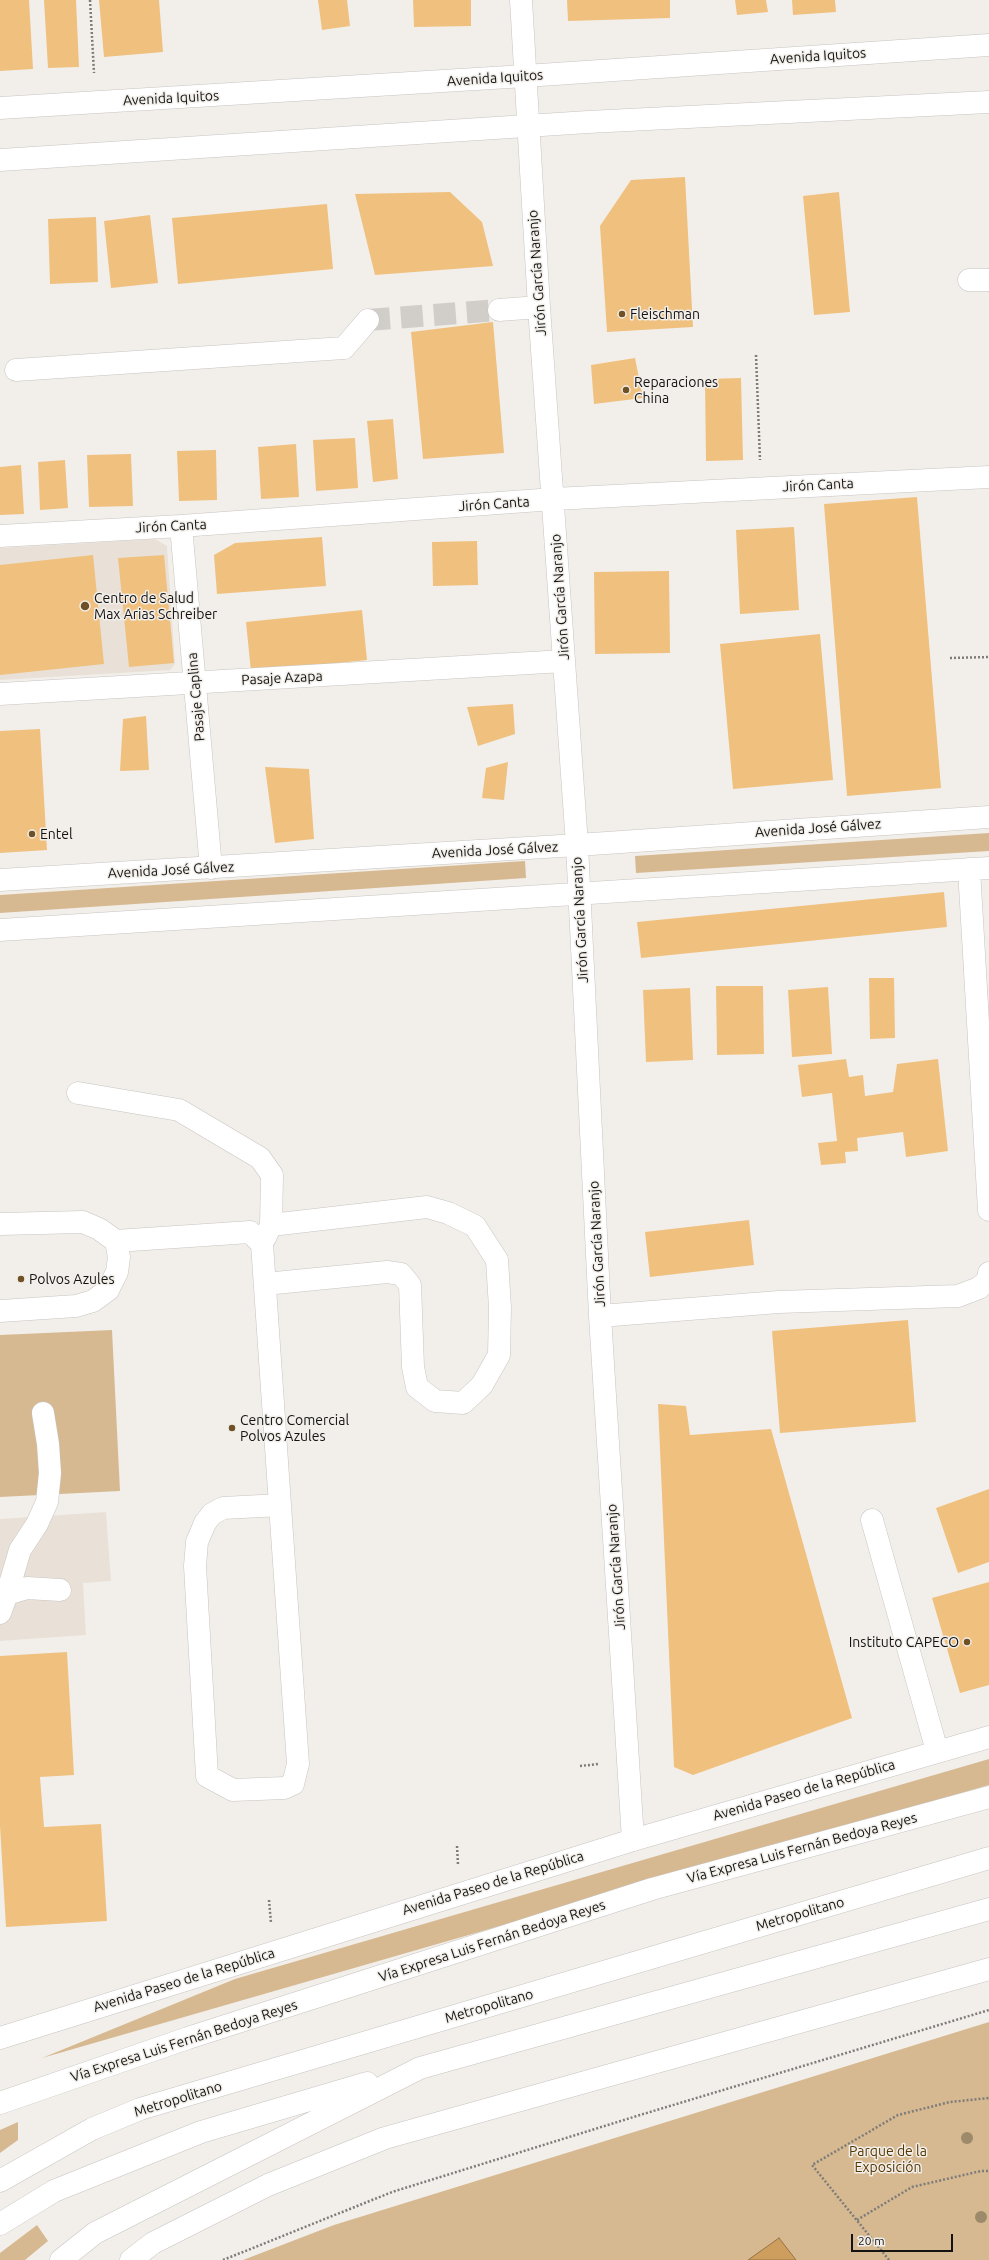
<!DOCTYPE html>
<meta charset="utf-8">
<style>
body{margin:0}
#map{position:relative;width:989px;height:2260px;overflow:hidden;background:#f2efeb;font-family:Ubuntu,sans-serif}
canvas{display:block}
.scale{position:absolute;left:851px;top:2234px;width:102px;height:18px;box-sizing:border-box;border:2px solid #141311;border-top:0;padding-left:5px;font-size:12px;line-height:14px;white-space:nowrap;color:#141311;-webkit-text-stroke:3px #f2efeb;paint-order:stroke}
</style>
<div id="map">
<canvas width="989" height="2260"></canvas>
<div class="scale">20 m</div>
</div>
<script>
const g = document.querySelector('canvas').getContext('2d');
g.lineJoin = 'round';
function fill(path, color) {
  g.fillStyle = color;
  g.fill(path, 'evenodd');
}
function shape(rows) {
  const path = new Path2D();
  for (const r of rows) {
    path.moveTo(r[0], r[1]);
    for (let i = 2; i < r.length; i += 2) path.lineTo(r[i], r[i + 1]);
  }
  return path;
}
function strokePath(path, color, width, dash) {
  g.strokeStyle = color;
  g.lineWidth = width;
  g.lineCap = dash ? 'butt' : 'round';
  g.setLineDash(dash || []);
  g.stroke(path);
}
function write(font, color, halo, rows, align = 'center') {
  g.font = font + ' Ubuntu,sans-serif';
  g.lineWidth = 3;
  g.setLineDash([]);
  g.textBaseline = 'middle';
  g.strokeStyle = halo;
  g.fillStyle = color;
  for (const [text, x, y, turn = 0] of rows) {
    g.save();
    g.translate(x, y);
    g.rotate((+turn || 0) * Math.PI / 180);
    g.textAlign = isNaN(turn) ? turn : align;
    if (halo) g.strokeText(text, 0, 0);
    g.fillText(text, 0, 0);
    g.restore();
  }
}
fill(shape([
 [155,539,167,546,175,664,170,670,0,680,0,548],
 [106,1512,111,1581,83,1583,86,1635,0,1641,0,1519]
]), '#e9e1d7');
fill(shape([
 [989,833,989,851,636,873,635,856],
 [525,861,526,878,0,913,0,895],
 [112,1330,120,1491,0,1497,0,1335],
 [989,1759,989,1785,42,2058,235,1979],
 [989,2022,989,2260,243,2260,334,2225],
 [18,2122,18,2140,0,2153,0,2130],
 [37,2225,48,2241,25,2260,0,2260,0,2253]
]), '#d7b991');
const water = shape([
 [779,2238,796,2260,748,2260,779,2238]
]);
fill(water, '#cd9e5d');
strokePath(water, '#967446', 1);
fill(shape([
 [0,0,29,0,33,69,0,71],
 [44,0,76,0,79,67,48,68],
 [99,0,159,0,163,52,104,57],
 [318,0,347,0,350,26,322,30],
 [413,0,471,0,471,26,414,27],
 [567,0,670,0,670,18,568,21],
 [735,0,766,0,768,12,737,15],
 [792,0,835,0,836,12,793,15],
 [685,177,693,327,607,332,600,226,631,180],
 [450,192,482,222,493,266,375,275,355,194],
 [839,192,850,312,814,315,803,196],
 [327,204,333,269,178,284,172,218],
 [150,215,158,283,111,288,104,221],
 [96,217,98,282,50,284,48,219],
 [493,322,504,453,423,459,411,332],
 [635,358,643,398,594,404,591,365],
 [741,378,743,460,706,461,705,379],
 [393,419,398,479,373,482,367,421],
 [355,438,358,488,316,491,313,440],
 [296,444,299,497,261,499,258,447],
 [216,450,217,500,179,501,177,451],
 [131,454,133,506,89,507,87,455],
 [65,460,68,508,40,510,38,462],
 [21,465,24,514,0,515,0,467],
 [917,497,941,788,847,796,824,504],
 [794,527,799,610,740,614,736,530],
 [322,537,326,586,217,594,214,555,235,543],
 [477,541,478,585,433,586,432,542],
 [93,555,104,664,0,675,0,565],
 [164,555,174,663,129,667,118,558],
 [669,571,670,653,595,654,594,572],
 [362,610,367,660,251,672,246,622],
 [820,634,833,780,733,789,720,644],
 [513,704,515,734,478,746,467,707],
 [146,716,149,770,120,771,123,719],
 [40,729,47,850,0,853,0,731],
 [508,762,504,800,482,798,486,768],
 [265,767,309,769,314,839,275,843],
 [944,892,947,927,641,958,637,922],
 [869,978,894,978,895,1038,870,1039],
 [716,986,763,986,764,1054,717,1055],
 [828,987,832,1054,792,1057,788,990],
 [690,988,693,1060,646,1062,643,990],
 [846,1059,849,1077,863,1075,865,1096,893,1092,897,1064,938,1059,948,1151,906,1157,903,1132,857,1138,858,1151,845,1152,846,1163,821,1165,818,1143,837,1141,832,1093,802,1097,798,1065],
 [749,1220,754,1265,650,1277,645,1232],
 [908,1320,916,1422,780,1433,772,1331],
 [658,1404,686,1406,690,1435,771,1429,852,1718,693,1775,674,1767],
 [989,1489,989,1562,958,1573,936,1508],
 [989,1582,989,1685,960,1693,932,1598],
 [67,1652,74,1775,40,1777,44,1827,101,1824,107,1921,6,1927,0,1826,0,1656]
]), '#f0c07e');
strokePath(shape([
 [368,320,499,310]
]), '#d1ceca', 22, [22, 11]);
const minor = shape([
 [521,0,539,307,577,845,600,1316,633,1840],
 [969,280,989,280],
 [499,310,539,307],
 [16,370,344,348,368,320],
 [181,526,211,868],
 [0,536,181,526,554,499,989,477],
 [0,694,564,661],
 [969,869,989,1210],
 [0,880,577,845,989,817],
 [0,930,989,868],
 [78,1093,179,1110,260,1158,272,1175,271,1225,265,1238],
 [0,1224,83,1222,99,1229,116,1241],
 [265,1284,387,1272,401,1274,410,1285,413,1367,417,1387,435,1401,463,1403,482,1385,499,1355,500,1308,497,1260,475,1226,448,1213,427,1207,271,1225],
 [0,1311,76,1306,93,1301,108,1290,117,1272,119,1257,116,1241,250,1232,262,1244,280,1505,298,1764,293,1784,284,1788,233,1790,207,1776,195,1566,197,1542,205,1523,212,1514,223,1508,280,1505],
 [600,1316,779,1302,958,1296,979,1288,988,1280,989,1273],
 [872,1520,937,1751],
 [7,1594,20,1550,37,1524,47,1502,50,1473,48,1444,43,1413],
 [0,1613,7,1594,27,1588,60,1590],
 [0,2181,92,2129,140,2109,989,1858]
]);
const major = shape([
 [0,108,525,76,989,45],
 [0,160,588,122,989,102],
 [0,2038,633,1840,989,1737],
 [131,2260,153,2243,268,2185,385,2138,989,1969]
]);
const highway = shape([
 [0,2103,188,2038,652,1889,989,1797],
 [0,2224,54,2191,201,2132,367,2083],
 [61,2260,95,2233,420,2068,989,1909]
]);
strokePath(minor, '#c7c4c0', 23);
strokePath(major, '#c7c4c0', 23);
strokePath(highway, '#c7c4c0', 23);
strokePath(shape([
 [90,0,94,73],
 [756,355,760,460],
 [950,658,989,657],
 [580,1766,599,1764],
 [457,1846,458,1865],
 [269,1900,271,1923],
 [857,2220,912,2187,981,2171,989,2171],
 [223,2260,392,2192,640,2115,989,2010],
 [889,2260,812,2165,898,2115,950,2102,989,2098]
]), '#7e7c79', 2.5, [2, 2]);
strokePath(minor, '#fff', 22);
strokePath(major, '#fff', 22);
strokePath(highway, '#fff', 22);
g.fillStyle = '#9c8a6a';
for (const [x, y] of [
 [967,2138],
 [981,2217]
]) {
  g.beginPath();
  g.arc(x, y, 6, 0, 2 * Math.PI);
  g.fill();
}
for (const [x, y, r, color] of [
 [622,314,4,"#6f5125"],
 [626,390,4,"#6f5125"],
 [85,606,5,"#6f5125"],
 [32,834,4,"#6f5125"],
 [21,1279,4,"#6f5125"],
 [232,1428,4,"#6f5125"],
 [967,1642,4,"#6f5125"]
]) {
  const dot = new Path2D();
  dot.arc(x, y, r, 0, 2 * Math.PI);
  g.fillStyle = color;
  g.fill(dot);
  strokePath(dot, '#f2efeb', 1.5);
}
write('14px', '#141311', '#f2efeb', [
 ["Avenida Iquitos",818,56,-4],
 ["Avenida Iquitos",495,78,-4],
 ["Avenida Iquitos",171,98,-3],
 ["Jirón García Naranjo",537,273,-94],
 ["Jirón Canta",818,485,-3],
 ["Jirón Canta",494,504,-4],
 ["Jirón Canta",171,526,-3],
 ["Jirón García Naranjo",560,597,-94],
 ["Pasaje Azapa",282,678,-3],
 ["Pasaje Caplina",196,697,-95],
 ["Avenida José Gálvez",818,828,-4],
 ["Avenida José Gálvez",495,850,-3],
 ["Avenida José Gálvez",171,870,-3],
 ["Jirón García Naranjo",580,920,-93],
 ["Jirón García Naranjo",597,1244,-93],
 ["Jirón García Naranjo",616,1567,-94],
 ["Avenida Paseo de la República",804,1790,-16],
 ["Vía Expresa Luis Fernán Bedoya Reyes",802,1848,-15],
 ["Avenida Paseo de la República",493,1883,-17],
 ["Metropolitano",800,1914,-16],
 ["Vía Expresa Luis Fernán Bedoya Reyes",492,1941,-18],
 ["Avenida Paseo de la República",184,1980,-17],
 ["Metropolitano",489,2006,-16],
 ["Vía Expresa Luis Fernán Bedoya Reyes",184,2041,-18],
 ["Metropolitano",178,2099,-17]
]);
write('14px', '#141311', '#f2efeb', [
 ["Fleischman",630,314],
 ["Reparaciones",634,382],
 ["China",634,398],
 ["Centro de Salud",94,598],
 ["Max Arias Schreiber",94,614],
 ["Entel",40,834],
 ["Polvos Azules",29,1279],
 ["Centro Comercial",240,1420],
 ["Polvos Azules",240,1436],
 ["Instituto CAPECO",959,1642,"right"]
], 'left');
write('14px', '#563700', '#f2efeb', [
 ["Parque de la",888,2151],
 ["Exposición",888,2167]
]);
</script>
